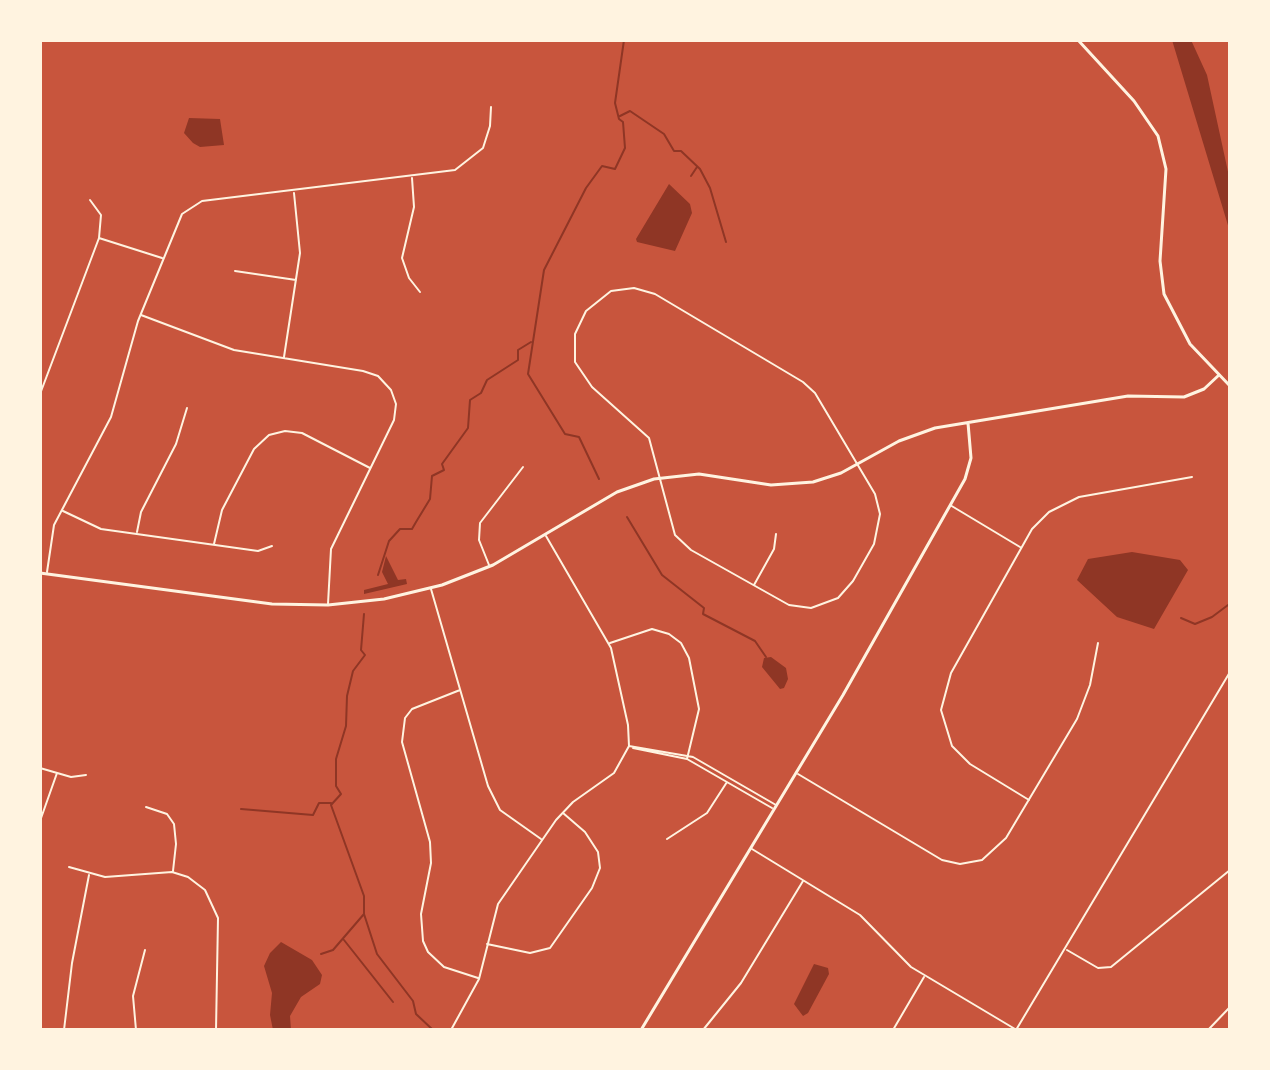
<!DOCTYPE html>
<style>
body{margin:0}
#map{position:relative;width:1270px;height:1070px;overflow:hidden;background:#c8553d;font-family:Roboto,sans-serif}
canvas{display:block}
.frame{position:absolute;inset:0;border:42px solid #fff3e0;pointer-events:none}
</style>
<div id="map">
<canvas width="1270" height="1070"></canvas>
<div class="frame"></div>
</div>
<script>
const g = document.querySelector('canvas').getContext('2d');
g.lineJoin = 'round';
function fill(path, color) {
  g.fillStyle = color;
  g.fill(path, 'evenodd');
}
function shape(rows) {
  const path = new Path2D();
  for (const r of rows) {
    path.moveTo(r[0], r[1]);
    for (let i = 2; i < r.length; i += 2) path.lineTo(r[i], r[i + 1]);
  }
  return path;
}
function strokePath(path, color, width, dash) {
  g.strokeStyle = color;
  g.lineWidth = width;
  g.lineCap = dash ? 'butt' : 'round';
  g.setLineDash(dash || []);
  g.stroke(path);
}
fill(shape([
 [1172,40,1191,40,1207,75,1230,181,1230,232],
 [189,118,220,119,224,145,200,147,193,143,184,133],
 [669,184,690,204,692,213,675,251,637,242,636,239],
 [1132,552,1180,560,1188,570,1154,629,1117,617,1077,580,1088,559],
 [386,556,398,580,406,579,407,584,364,594,364,590,388,584,382,572],
 [771,657,786,668,788,679,784,688,780,689,762,667,764,658],
 [281,942,312,960,322,975,320,984,301,997,290,1016,291,1030,273,1030,270,1015,272,993,264,966,270,953],
 [814,964,828,968,829,974,808,1013,803,1016,794,1004]
]), '#8f3625');
strokePath(shape([
 [620,116,630,111,664,134,674,151,681,151,700,169,710,188,726,242],
 [691,176,697,167],
 [599,479,579,437,565,434,528,374,544,270,586,188,602,166,615,169,625,148,623,122,619,119,615,103,624,40],
 [627,517,662,575,704,608,703,614,755,641,766,657],
 [378,575,389,541,400,529,412,529,416,522,430,499,432,476,444,470,442,464,468,428,470,400,481,393,487,380,518,360,518,350,531,342],
 [1181,618,1195,624,1212,617,1228,605,1230,607],
 [241,809,313,815,319,803,331,803],
 [364,914,377,954,413,1001,416,1014,433,1030],
 [344,940,393,1002],
 [321,954,333,950,364,914,364,896,331,805,341,794,336,786,336,759,346,726,347,696,353,671,365,655,361,650,364,614]
]), '#8f3625', 2);
strokePath(shape([
 [412,178,414,207,402,258,409,278,420,292],
 [99,238,162,258],
 [235,271,296,280],
 [634,288,655,294,803,382,815,393,875,494,880,514,874,544,853,581,838,598,811,608,789,605,691,550,675,535,649,438,592,387,575,362,575,334,586,311,611,291,634,288],
 [141,315,234,350,363,371,378,376,391,390,396,404,394,420,331,549,328,604],
 [284,357,300,253,294,193],
 [40,394,99,238,101,215,90,200],
 [950,505,1020,547],
 [63,511,101,529,258,551,272,546],
 [137,532,141,512,176,444,187,408],
 [214,544,222,510,254,449,269,435,285,431,302,433,370,468],
 [489,565,479,540,480,523,523,467],
 [47,572,54,525,111,417,138,321,182,214,202,201,455,170,483,148,490,126,491,107],
 [754,585,774,549,776,534],
 [431,589,488,786,500,810,541,839],
 [610,643,652,629,669,634,681,643,689,658,699,709,687,759],
 [460,690,412,709,405,718,402,742,430,842,431,863,421,914,423,941,428,952,444,967,478,978],
 [629,746,693,757,776,805],
 [633,748,687,759,772,808],
 [40,768,71,777,86,775],
 [798,774,942,860,960,864,982,860,1006,838,1077,719,1090,685,1098,643],
 [1029,800,970,764,952,746,941,710,951,673,1032,529,1049,512,1079,497,1192,477],
 [146,807,167,814,174,824,176,844,173,871],
 [40,821,57,773],
 [667,839,707,813,727,782],
 [752,849,860,915,911,967,1015,1029],
 [69,867,105,877,172,872,188,877,205,890,218,918,216,1030],
 [487,944,530,953,550,948,592,888,600,868,598,852,585,832,563,813],
 [1067,950,1098,968,1111,967,1230,870],
 [64,1030,72,963,89,875],
 [136,1030,133,996,145,950],
 [451,1030,479,979,498,904,556,820,573,802,614,773,629,746,628,725,611,648,546,536],
 [703,1030,741,983,803,881],
 [893,1030,924,977],
 [1016,1030,1230,672],
 [1208,1030,1230,1007]
]), '#fff3e0', 2);
strokePath(shape([
 [40,573,272,604,328,605,384,599,442,585,493,565,617,492,654,479,699,474,771,485,813,482,841,473,899,441,935,428,1128,396,1184,397,1204,389,1219,375],
 [641,1030,843,695,965,479,971,458,968,423]
]), '#fff3e0', 3);
strokePath(shape([
 [1078,40,1134,101,1158,136,1166,169,1160,261,1164,294,1190,344,1230,386]
]), '#fff3e0', 3);
</script>
